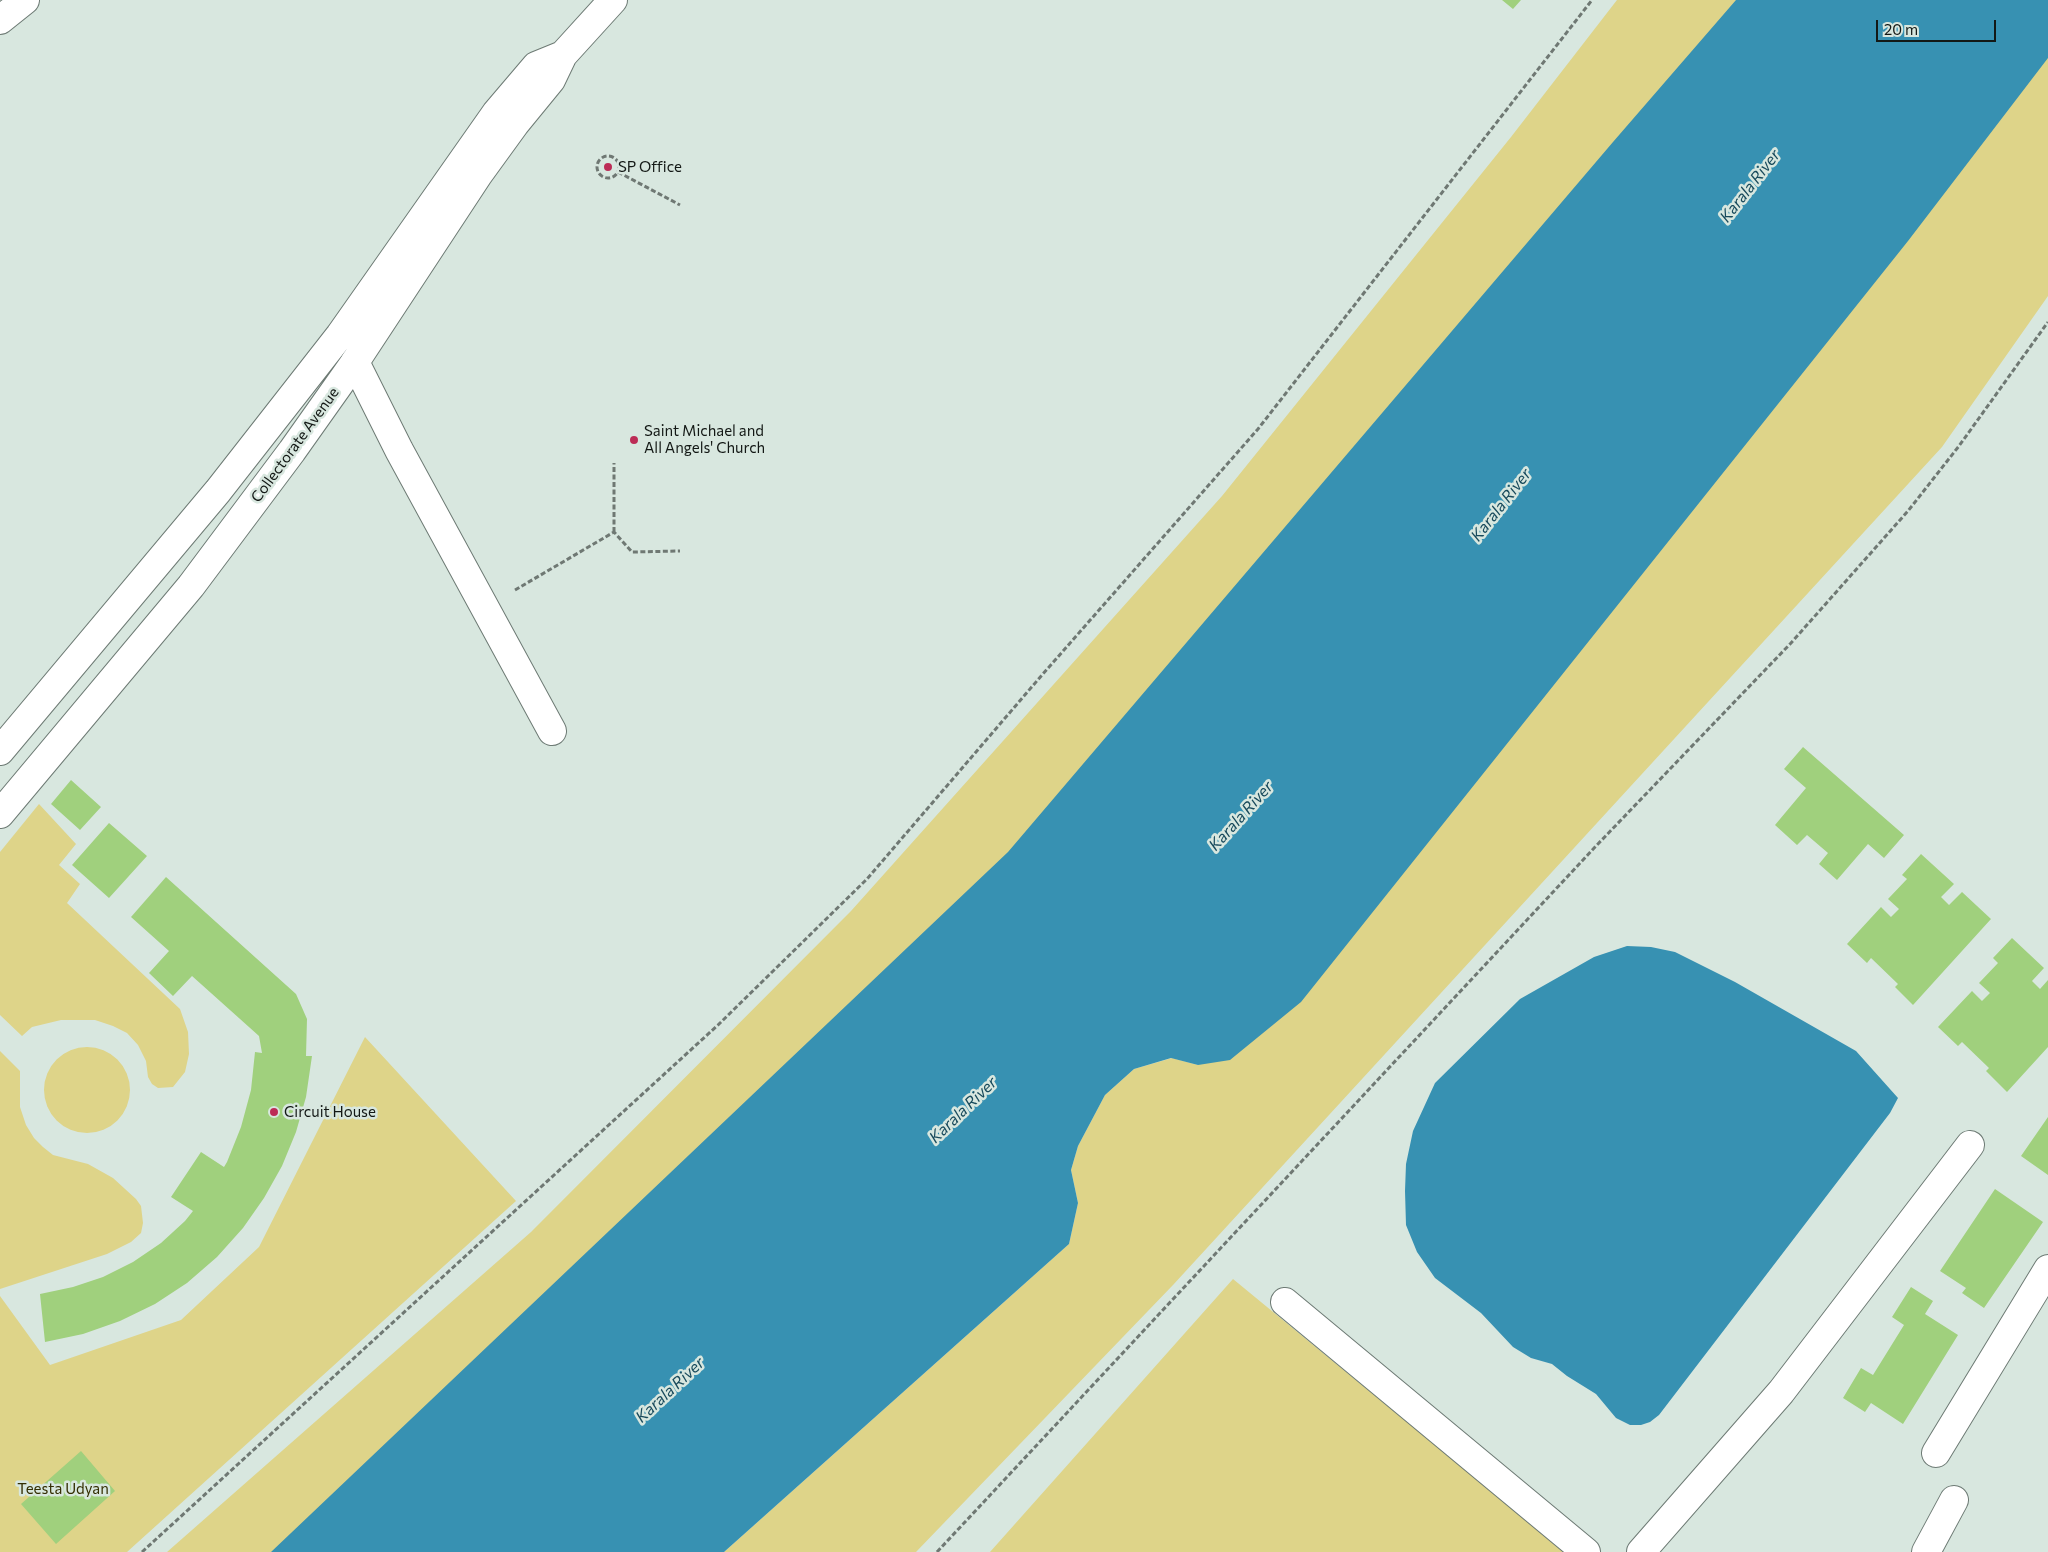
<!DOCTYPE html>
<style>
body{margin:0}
#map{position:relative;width:2048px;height:1552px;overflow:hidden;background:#d8e7df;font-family:Commissioner,sans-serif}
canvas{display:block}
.scale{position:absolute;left:1876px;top:20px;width:120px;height:22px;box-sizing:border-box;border:2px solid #131815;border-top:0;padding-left:6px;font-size:15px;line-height:18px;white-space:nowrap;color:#131815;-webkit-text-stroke:4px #d8e7df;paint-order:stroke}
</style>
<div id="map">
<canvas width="2048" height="1552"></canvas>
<div class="scale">20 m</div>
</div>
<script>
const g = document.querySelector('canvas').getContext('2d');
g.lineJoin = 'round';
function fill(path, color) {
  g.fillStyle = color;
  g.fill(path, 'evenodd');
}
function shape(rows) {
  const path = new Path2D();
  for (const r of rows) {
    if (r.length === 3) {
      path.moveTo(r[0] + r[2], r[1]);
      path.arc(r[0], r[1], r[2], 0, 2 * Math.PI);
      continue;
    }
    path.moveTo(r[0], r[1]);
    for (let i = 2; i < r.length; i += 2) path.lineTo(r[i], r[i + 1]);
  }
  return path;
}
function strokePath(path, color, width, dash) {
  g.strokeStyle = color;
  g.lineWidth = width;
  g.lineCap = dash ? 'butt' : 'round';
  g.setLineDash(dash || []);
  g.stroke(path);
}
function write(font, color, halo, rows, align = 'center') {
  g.font = font + ' Commissioner,sans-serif';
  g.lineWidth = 5;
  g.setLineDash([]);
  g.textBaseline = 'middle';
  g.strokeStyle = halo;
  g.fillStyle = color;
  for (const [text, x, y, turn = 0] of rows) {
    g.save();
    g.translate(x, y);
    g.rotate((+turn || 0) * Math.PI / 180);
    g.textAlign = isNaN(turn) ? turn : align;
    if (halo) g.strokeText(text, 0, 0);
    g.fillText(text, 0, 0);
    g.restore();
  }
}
fill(shape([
 [1617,0,1784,0,1316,581,291,1552,167,1552,531,1232,851,911,1222,496,1511,137],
 [2048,45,2048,296,1942,447,1173,1285,916,1552,724,1552,1069,1244,1078,1203,1071,1170,1078,1146,1105,1095,1134,1069,1172,1058,1198,1065],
 [39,804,76,844,59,865,80,884,67,903,180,1009,188,1032,189,1054,185,1072,173,1087,158,1088,152,1084,148,1077,146,1061,138,1045,127,1033,113,1026,95,1020,61,1020,32,1027,22,1036,0,1015,0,852],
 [365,1037,516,1201,127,1552,0,1552,0,1296,50,1365,181,1320,259,1247],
 [87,1090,43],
 [0,1051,20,1071,20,1107,26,1125,34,1138,43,1147,53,1155,88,1164,113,1178,136,1199,141,1206,143,1223,141,1233,131,1242,107,1254,0,1289],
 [1233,1279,1565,1552,990,1552]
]), '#ded489');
fill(shape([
 [1736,0,2048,0,2048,58,1908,241,1301,1002,1230,1060,1198,1065,1171,1058,1134,1069,1105,1095,1078,1146,1071,1170,1078,1203,1069,1244,724,1552,271,1552,1008,852,1613,142],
 [1627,946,1651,947,1675,952,1735,982,1856,1051,1898,1098,1890,1113,1659,1415,1650,1422,1641,1425,1630,1425,1616,1418,1596,1394,1567,1376,1552,1364,1531,1358,1513,1347,1481,1313,1435,1278,1417,1252,1406,1225,1405,1191,1406,1164,1413,1131,1435,1083,1520,999,1594,957]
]), '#3791b2');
fill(shape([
 [1502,0,1521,0,1513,9],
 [1803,747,1904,835,1884,858,1868,844,1837,880,1819,864,1828,853,1807,835,1797,845,1775,825,1806,788,1784,769],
 [71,780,101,807,80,830,51,804],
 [109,823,147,856,109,898,72,865],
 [1921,854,1954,884,1941,897,1949,905,1962,892,1991,919,1913,1005,1895,987,1898,984,1871,958,1867,963,1847,944,1881,907,1891,917,1899,909,1888,899,1907,879,1902,875],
 [166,877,296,994,307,1019,306,1056,312,1056,306,1097,296,1132,282,1166,264,1198,243,1228,217,1257,187,1283,155,1304,120,1321,83,1334,45,1342,40,1294,73,1287,103,1277,133,1262,161,1243,185,1221,193,1211,171,1197,201,1152,224,1167,227,1162,241,1127,251,1090,255,1052,262,1053,259,1036,192,976,173,996,149,973,169,951,131,917],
 [2012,938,2044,968,2032,981,2040,989,2048,980,2048,1047,2007,1092,1986,1071,1989,1068,1962,1042,1958,1046,1938,1027,1972,991,1982,1001,1990,993,1979,983,1998,963,1993,958],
 [2048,1117,2048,1175,2021,1156],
 [1995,1189,2043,1222,1984,1308,1962,1293,1966,1288,1940,1271],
 [1911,1287,1933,1301,1925,1314,1958,1335,1903,1424,1871,1403,1865,1412,1843,1398,1861,1368,1873,1375,1904,1325,1892,1317],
 [81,1451,115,1491,56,1544,21,1504]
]), '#a0d07d');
const street = shape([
 [355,362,399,450,552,731],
 [1285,1302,1586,1552],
 [1936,1453,2048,1269],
 [1641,1552,1781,1392,1970,1145],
 [1926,1552,1954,1500]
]);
const secondary = shape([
 [0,20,25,0],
 [0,751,218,491,340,335,496,113,536,66,563,55],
 [0,814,191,586,292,451,355,362,478,175,515,124,551,80,563,55,613,0]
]);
strokePath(street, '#6d7a74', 30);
strokePath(secondary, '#6d7a74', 30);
strokePath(shape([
 [608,167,11],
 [618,172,680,205],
 [614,532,614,463],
 [515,590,614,532,632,552,680,551],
 [142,1552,718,1025,867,879,1042,675,1258,429,1592,0],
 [937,1552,1596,846,1791,643,1908,511,1959,446,2048,322]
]), '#6f7873', 3, [5, 2.5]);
strokePath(street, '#fff', 28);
strokePath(secondary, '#fff', 28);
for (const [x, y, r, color] of [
 [608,167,5,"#bc2c56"],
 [634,440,5,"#bc2c56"],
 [274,1112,5,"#bc2c56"]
]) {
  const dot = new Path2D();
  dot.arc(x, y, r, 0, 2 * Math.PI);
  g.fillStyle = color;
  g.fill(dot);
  strokePath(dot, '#d8e7df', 2);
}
write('15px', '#131815', '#d8e7df', [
 ["SP Office",618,167],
 ["Saint Michael and",644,431],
 ["All Angels' Church",644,448],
 ["Circuit House",284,1112]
], 'left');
write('15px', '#131815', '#d8e7df', [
 ["Collectorate Avenue",295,445,-54]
]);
write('15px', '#332e02', '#d8e7df', [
 ["Teesta Udyan",63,1489]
]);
write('italic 16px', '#184a5c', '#d8e7df', [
 ["Karala River",1750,186,-52],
 ["Karala River",1501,505,-52],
 ["Karala River",1241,816,-48],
 ["Karala River",963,1110,-44],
 ["Karala River",670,1390,-43]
]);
</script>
